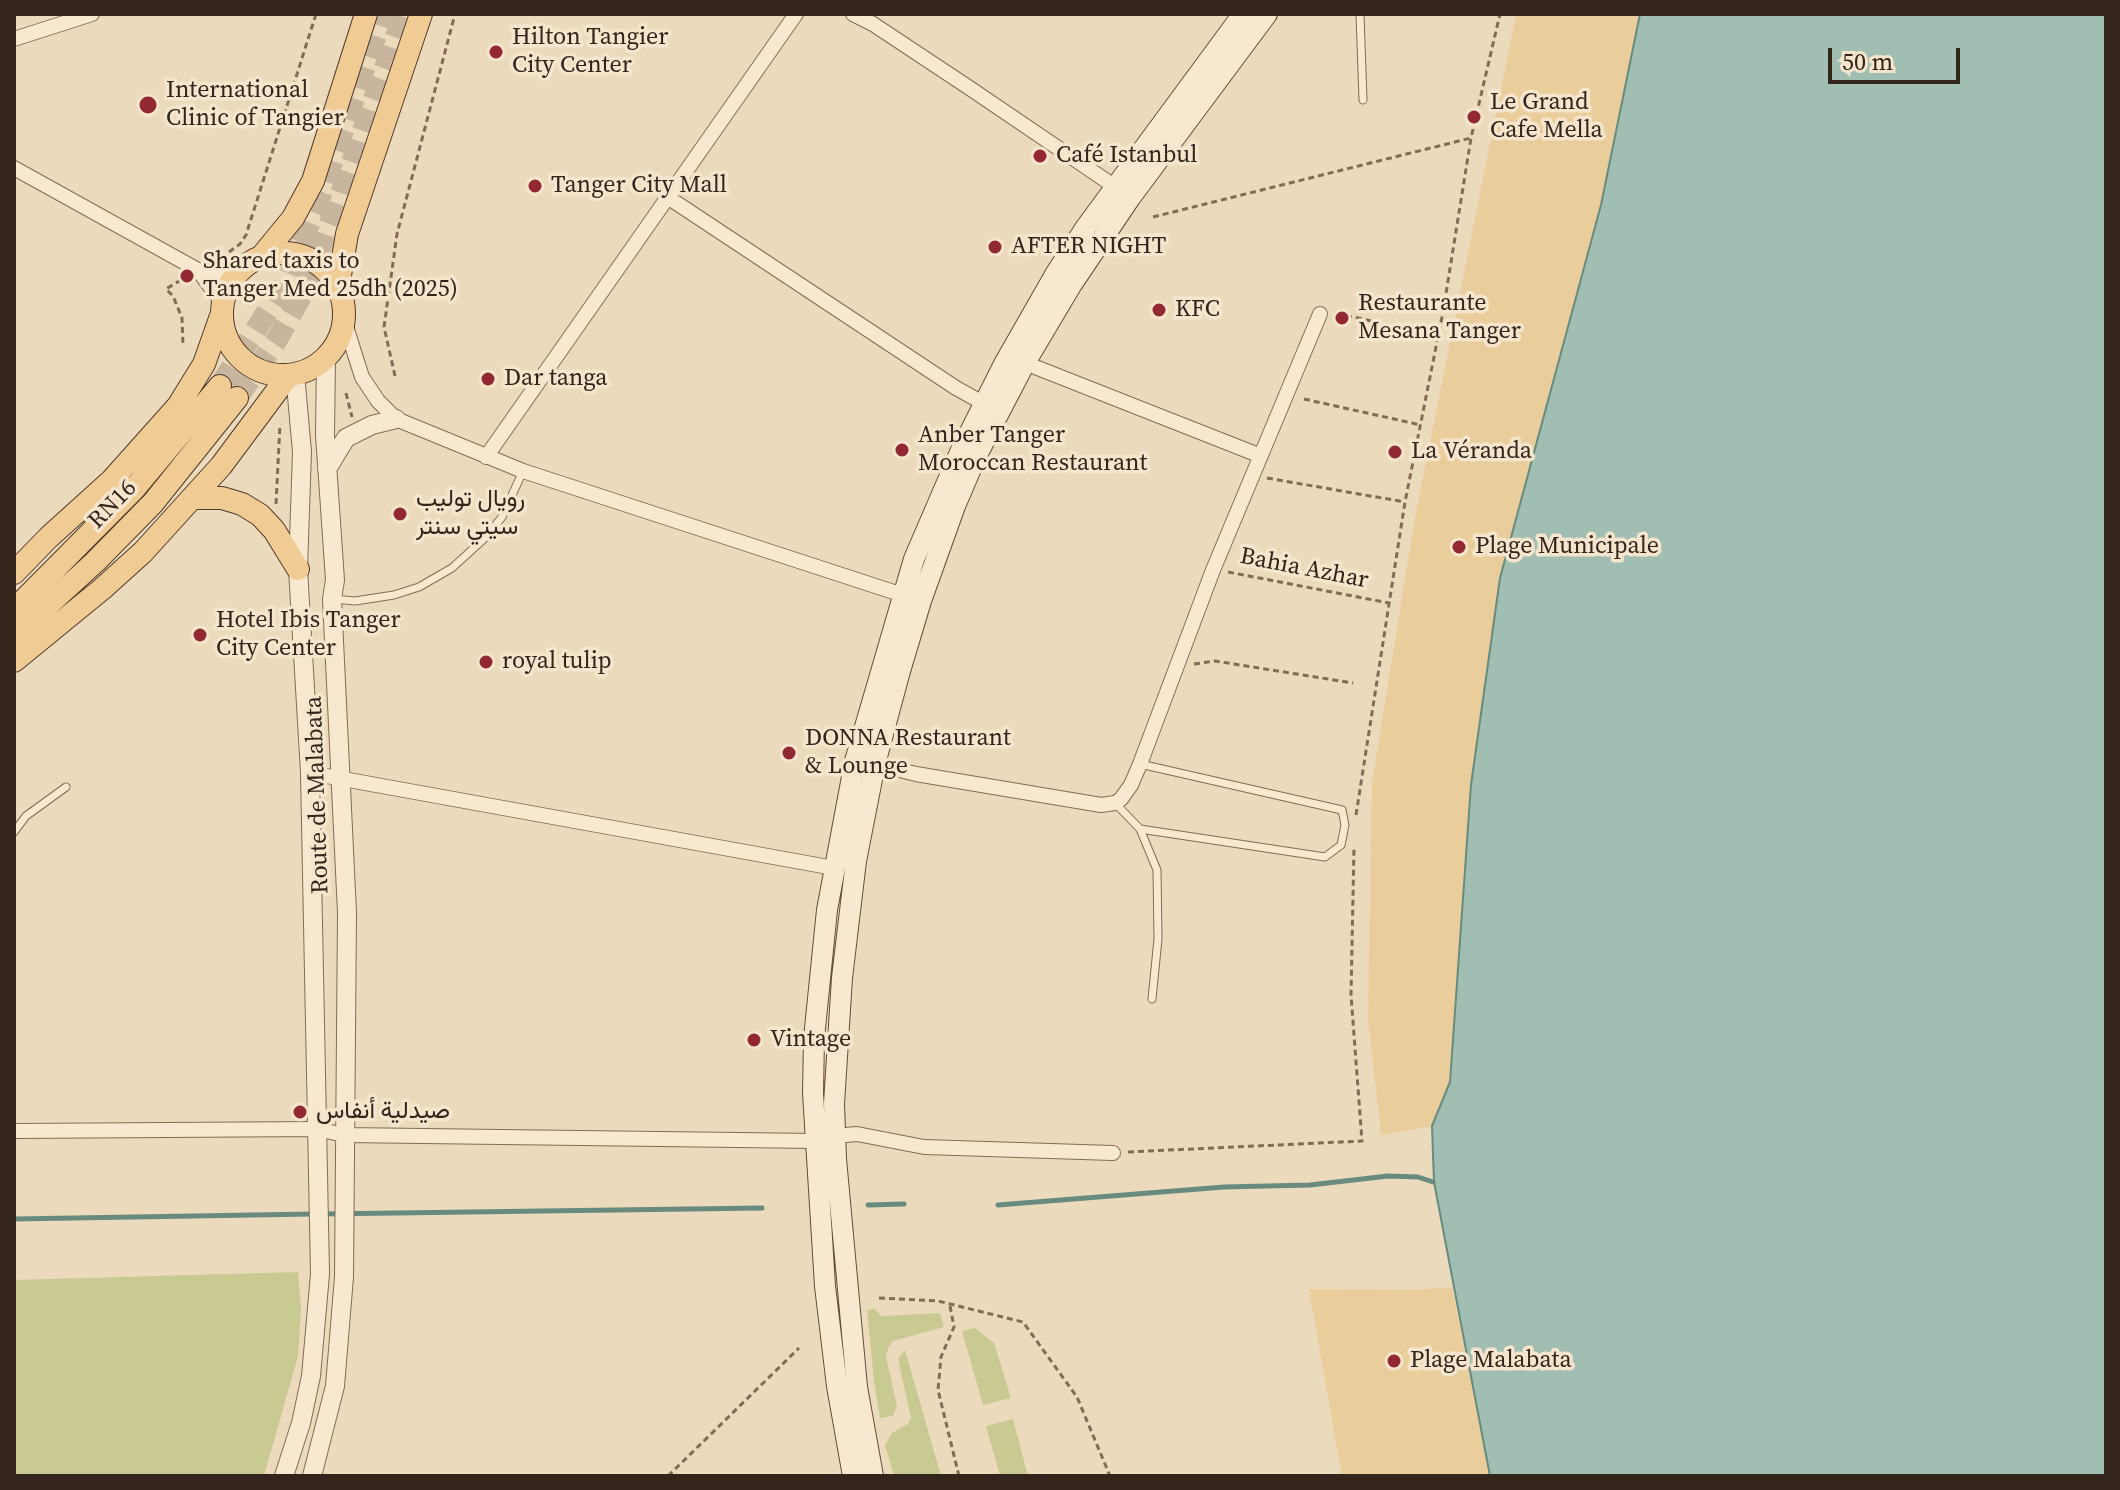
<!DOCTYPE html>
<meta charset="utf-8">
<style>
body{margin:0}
#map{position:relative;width:2120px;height:1490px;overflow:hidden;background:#ecdabd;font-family:"Source Serif 4",serif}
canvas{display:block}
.frame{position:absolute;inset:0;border:16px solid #33251b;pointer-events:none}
.scale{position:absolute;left:1828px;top:48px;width:132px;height:36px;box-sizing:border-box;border:4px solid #33251b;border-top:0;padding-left:10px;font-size:24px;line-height:28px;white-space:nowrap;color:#33251b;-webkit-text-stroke:6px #f4e5cc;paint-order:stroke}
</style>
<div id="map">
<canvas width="2120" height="1490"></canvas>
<div class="frame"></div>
<div class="scale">50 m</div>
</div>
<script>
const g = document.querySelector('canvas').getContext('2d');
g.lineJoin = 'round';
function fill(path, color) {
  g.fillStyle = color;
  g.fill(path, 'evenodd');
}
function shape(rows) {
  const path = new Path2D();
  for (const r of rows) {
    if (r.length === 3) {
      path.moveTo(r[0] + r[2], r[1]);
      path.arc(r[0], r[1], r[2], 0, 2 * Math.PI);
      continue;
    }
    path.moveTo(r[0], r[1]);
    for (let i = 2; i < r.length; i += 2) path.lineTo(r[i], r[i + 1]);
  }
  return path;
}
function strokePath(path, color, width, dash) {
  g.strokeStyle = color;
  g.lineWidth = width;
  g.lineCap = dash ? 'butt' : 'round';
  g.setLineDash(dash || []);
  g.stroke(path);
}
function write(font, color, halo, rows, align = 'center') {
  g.font = font + ' "Source Serif 4",Vazirmatn,serif';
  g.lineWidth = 7;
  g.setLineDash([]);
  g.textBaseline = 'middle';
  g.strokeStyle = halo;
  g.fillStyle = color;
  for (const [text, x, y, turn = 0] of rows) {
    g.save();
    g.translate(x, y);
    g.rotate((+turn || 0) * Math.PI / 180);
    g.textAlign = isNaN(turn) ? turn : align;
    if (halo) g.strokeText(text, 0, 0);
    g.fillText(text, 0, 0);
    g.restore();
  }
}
fill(shape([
 [298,1272,301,1309,298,1356,264,1476,14,1476,14,1280],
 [874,1309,882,1316,940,1313,944,1327,893,1341,888,1348,886,1357,897,1406,893,1416,880,1418,874,1381,867,1310],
 [975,1328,994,1343,1011,1398,983,1405,962,1331],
 [905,1350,941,1476,894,1476,885,1445,892,1433,908,1424,911,1418,899,1363,899,1357],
 [1013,1419,1028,1476,1000,1476,986,1426]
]), '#c8ca92');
fill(shape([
 [1516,14,1640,14,1601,205,1471,785,1450,1082,1432,1126,1381,1135,1368,1020,1372,783,1415,517],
 [1452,1287,1490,1476,1342,1476,1309,1289,1411,1290]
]), '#e9cd9a');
const water = shape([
 [1640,14,2106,14,2106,1476,1490,1476,1434,1182,1432,1126,1450,1082,1471,785,1500,578,1601,205,1640,14]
]);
fill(water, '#a1beb3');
strokePath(water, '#698b7f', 2);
strokePath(shape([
 [868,1205,904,1204],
 [998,1205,1224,1187,1310,1185,1388,1176,1418,1177,1433,1182],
 [323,1214,762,1208],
 [14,1219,313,1214]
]), '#698b7f', 5);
strokePath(shape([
 [220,386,283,287,319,200,383,14],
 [237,398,276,341,303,293,337,205,404,14]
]), '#c7b69d', 22, [22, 11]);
const service = shape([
 [1360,14,1363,100],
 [334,599,355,601,394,595,419,587,452,568,486,537,502,517,523,471],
 [1140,764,1342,810,1345,825,1341,845,1325,857,1140,829],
 [1115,803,1140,829,1157,870,1158,939,1152,999],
 [14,832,26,816,66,787]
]);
const minor = shape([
 [853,14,873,24,971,89,1114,186],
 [14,39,92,14],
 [14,168,198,270,213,272,242,268],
 [669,198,956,388,983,403],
 [198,270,222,303],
 [344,320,362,377,378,401,396,419,523,471,903,595],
 [1025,363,1261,456],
 [486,457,796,14],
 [875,764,916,774,1101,805,1115,803,1121,799,1131,785,1140,764,1213,570,1320,314],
 [310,773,834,868],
 [14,1131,317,1129,344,1135,816,1141],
 [834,1136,857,1134,924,1147,1113,1153]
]);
const tertiary = shape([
 [327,469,346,438,372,425,396,419],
 [284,1476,301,1423,311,1376,320,1274,310,773,298,569,302,452,295,374],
 [312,1476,335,1386,344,1277,347,913,332,599,335,580,325,435,326,358]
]);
const secondary = shape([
 [853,1476,837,1386,825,1286,813,1093,814,1038,827,910,855,761,914,559,961,450,1004,364,1056,273,1086,227,1243,14],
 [873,1476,857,1387,836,1159,834,1104,842,978,856,861,875,764,900,671,921,601,955,506,976,457,1025,363,1072,284,1130,198,1267,14]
]);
const primary = shape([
 [283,314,61],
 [261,257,293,218,313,181,366,14],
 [338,287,347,234,421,14],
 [195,498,222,498,242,504,260,515,274,530,298,569],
 [14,573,49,537,111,481,178,406,204,364,221,316],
 [14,610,134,489,220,386],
 [14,636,95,562,153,503,237,398],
 [14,661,102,589,143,552,221,466,288,376]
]);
strokePath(service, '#846b57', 9);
strokePath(minor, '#846b57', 16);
strokePath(tertiary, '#846b57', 20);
strokePath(secondary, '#654c3a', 22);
strokePath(primary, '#513a2b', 24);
strokePath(shape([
 [1153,217,1471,138],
 [229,252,240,244,246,235,316,14],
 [181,280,166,289,173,296,182,318,183,346],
 [1336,315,1354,317,1418,332],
 [395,376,384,327,397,234,455,14],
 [346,393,352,417],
 [1304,399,1421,425],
 [1267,478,1405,502],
 [276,504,280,424],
 [1228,572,1389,603],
 [1194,664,1215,661,1353,683],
 [1356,815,1405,502,1443,312,1471,138,1500,14],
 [1128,1152,1362,1141,1351,995,1354,847],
 [879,1298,938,1301,1023,1322,1077,1397,1110,1476],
 [950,1306,954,1327,941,1357,938,1390,959,1476],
 [668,1476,799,1348]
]), '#846b57', 3, [6, 4]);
strokePath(service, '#f8e8d0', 7);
strokePath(minor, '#f8e8d0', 14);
strokePath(tertiary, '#f8e8d0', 18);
strokePath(secondary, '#f8e8d0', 20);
strokePath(primary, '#f0cc94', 22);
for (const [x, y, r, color] of [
 [496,52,8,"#912832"],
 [148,105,10,"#912832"],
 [1474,117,8,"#912832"],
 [1040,156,8,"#912832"],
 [535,186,8,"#912832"],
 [995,247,8,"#912832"],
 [187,276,8,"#912832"],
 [1159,310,8,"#912832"],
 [1342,318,8,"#912832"],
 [488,379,8,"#912832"],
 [902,450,8,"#912832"],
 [1395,452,8,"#912832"],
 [400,514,8,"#912832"],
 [1459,547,8,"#912832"],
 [200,635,8,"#912832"],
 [486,662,8,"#912832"],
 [789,753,8,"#912832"],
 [754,1040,8,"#912832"],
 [300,1112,8,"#912832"],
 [1394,1361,8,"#912832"]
]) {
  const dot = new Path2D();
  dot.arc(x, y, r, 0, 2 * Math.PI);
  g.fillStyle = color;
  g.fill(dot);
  strokePath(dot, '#f4e5cc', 3);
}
write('24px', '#33251b', '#f4e5cc', [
 ["Hilton Tangier",512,38],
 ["City Center",512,66],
 ["International",166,91],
 ["Clinic of Tangier",166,119],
 ["Le Grand",1490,103],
 ["Cafe Mella",1490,131],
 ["Café Istanbul",1056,156],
 ["Tanger City Mall",551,186],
 ["AFTER NIGHT",1011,247],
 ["Shared taxis to",203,262],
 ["Tanger Med 25dh (2025)",203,290],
 ["Restaurante",1358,304],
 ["Mesana Tanger",1358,332],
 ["KFC",1175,310],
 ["Dar tanga",504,379],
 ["Anber Tanger",918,436],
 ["Moroccan Restaurant",918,464],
 ["La Véranda",1411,452],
 ["رويال توليب",416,500],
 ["سيتي سنتر",416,528],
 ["Plage Municipale",1475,547],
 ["Hotel Ibis Tanger",216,621],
 ["City Center",216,649],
 ["royal tulip",502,662],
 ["DONNA Restaurant",805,739],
 ["& Lounge",805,767],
 ["Vintage",770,1040],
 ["صيدلية أنفاس",316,1112],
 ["Plage Malabata",1410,1361]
], 'left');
write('24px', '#33251b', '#f4e5cc', [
 ["RN16",113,505,-46],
 ["Bahia Azhar",1304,569,11],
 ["Route de Malabata",318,795,-92]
]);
</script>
